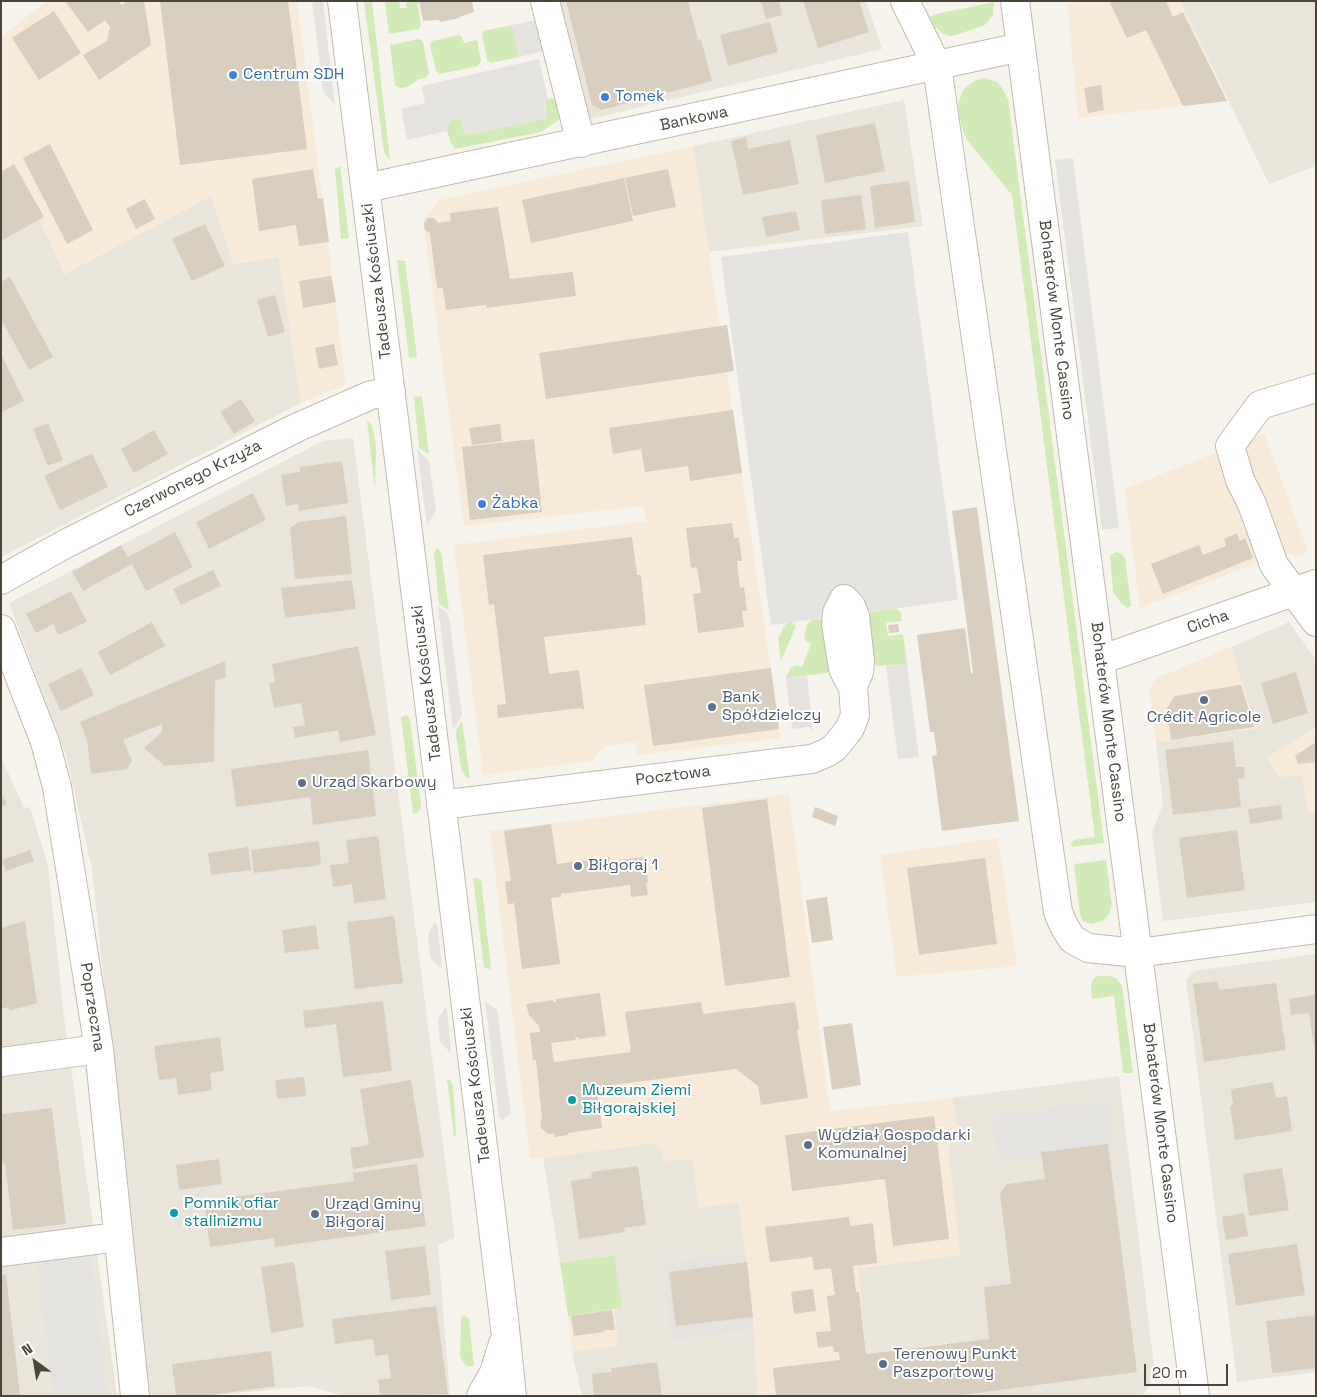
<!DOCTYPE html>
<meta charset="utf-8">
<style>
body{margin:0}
#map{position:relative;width:1317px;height:1397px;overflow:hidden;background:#f6f3ec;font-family:"Space Grotesk",sans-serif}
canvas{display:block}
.frame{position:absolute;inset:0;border:2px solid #4b4439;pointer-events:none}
.north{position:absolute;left:10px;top:1337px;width:50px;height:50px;-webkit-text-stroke:4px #fff;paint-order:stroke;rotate:328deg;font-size:14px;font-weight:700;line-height:20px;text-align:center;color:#4b4439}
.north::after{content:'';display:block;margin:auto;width:18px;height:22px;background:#4b4439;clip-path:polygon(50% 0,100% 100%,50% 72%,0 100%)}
.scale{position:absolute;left:1144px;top:1364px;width:84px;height:22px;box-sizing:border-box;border:2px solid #4b4439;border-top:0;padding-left:6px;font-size:15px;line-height:18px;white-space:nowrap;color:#4b4439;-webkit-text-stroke:4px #fff;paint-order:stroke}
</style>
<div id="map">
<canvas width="1317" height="1397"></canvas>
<div class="frame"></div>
<div class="north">N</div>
<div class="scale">20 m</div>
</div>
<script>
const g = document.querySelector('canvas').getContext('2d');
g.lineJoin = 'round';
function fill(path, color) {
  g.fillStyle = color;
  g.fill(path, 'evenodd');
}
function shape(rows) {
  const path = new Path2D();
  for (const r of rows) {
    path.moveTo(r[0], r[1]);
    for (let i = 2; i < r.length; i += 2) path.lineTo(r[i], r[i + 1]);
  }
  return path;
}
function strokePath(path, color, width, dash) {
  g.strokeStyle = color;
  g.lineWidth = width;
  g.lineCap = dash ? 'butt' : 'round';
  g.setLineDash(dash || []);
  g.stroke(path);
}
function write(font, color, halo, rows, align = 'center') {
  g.font = font + ' "Space Grotesk",sans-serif';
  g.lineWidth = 4;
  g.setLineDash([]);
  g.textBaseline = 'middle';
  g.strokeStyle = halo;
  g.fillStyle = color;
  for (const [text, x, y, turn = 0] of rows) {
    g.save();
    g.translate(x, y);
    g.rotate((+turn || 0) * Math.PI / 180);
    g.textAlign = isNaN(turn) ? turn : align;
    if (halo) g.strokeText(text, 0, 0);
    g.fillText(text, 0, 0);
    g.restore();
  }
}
fill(shape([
 [554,1,866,1,882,49,586,120],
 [1180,1,1316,1,1316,166,1269,184],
 [904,100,923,226,709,252,693,146],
 [211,196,233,264,279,257,301,403,1,557,1,239,37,215,65,274],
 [353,438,455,1238,438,1245,450,1396,345,1396,310,1386,202,1396,148,1396,92,869,66,755,9,603,323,441],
 [1289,622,1316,660,1316,727,1267,758,1302,776,1309,813,1316,813,1316,902,1163,921,1152,833,1163,804,1156,742,1256,728,1231,647],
 [1,757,24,808,30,807,48,866,64,1017,117,1396,1,1396],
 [1316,954,1316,1372,1237,1382,1186,980,1194,971],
 [1119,1076,1155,1375,1144,1394,1138,1396,954,1396,948,1343,866,1354,858,1268,960,1255,948,1149,957,1126,952,1098],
 [654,1143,661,1149,693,1159,739,1202,745,1252,663,1262,673,1342,754,1330,758,1396,582,1396,572,1352,618,1345,614,1309,621,1308,613,1255,560,1263,543,1158]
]), '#eae5da');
fill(shape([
 [47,1,297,1,346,385,301,403,279,257,233,264,211,196,65,274,37,215,1,239,1,37],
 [1067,1,1180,1,1227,101,1078,118],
 [693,146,781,738,637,755,636,742,605,746,592,761,483,775,454,545,647,521,643,506,464,526,423,220,440,200],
 [1264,433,1308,552,1298,556,1284,553,1140,608,1125,489],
 [1231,647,1257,728,1156,742,1149,690,1156,678],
 [1316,727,1316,813,1309,814,1302,776,1279,777,1267,758],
 [789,794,830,1111,952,1098,957,1126,948,1149,960,1255,858,1268,866,1353,948,1343,954,1396,758,1396,753,1317,739,1202,698,1208,693,1159,664,1161,661,1149,654,1143,543,1158,530,1158,490,831],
 [998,838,1017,966,897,977,880,855],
 [614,1309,618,1346,572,1352,568,1316]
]), '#f7ead8');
fill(shape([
 [745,1252,754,1330,672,1342,663,1262]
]), '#e6e2dd');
fill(shape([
 [364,1,372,1,390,160,384,152],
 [385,1,399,1,400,8,407,8,406,1,417,1,421,25,419,29,389,34],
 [994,2,993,15,985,25,956,35,950,36,942,33,935,27,929,17,936,14],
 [512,25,519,57,491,63,487,60,482,34,483,31],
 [459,35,462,37,464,43,477,40,481,61,478,66,440,74,436,71,430,45,432,41],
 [419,39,423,42,429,73,426,78,419,79,407,87,400,88,395,85,390,45],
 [985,78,997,82,1001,86,1008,99,1104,843,1072,847,1071,843,1074,840,1095,837,1012,195,967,140,963,132,958,110,959,101,963,90,974,81],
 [551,98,558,101,564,116,541,132,455,149,450,141,447,131,448,125,453,119,458,118,461,120,465,135,547,118,545,100],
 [340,166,349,238,341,239,335,169],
 [397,260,405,261,417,357,409,358],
 [422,396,429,454,419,448,414,397],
 [367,421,372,425,376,446,375,489],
 [437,548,441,552,449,610,439,604,434,553],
 [1116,552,1122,554,1125,558,1131,606,1127,608,1120,602,1113,592,1110,556],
 [896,608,901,613,902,621,886,623,888,636,903,634,907,664,877,666,874,664,866,615,871,612],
 [813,619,823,619,830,671,826,673,786,678,791,667,797,665,802,667,811,644,806,641,804,635,808,623],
 [791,622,796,626,781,661,778,639,786,623],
 [407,715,410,720,421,805,420,810,416,813,413,813,401,717],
 [462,721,470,779,465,776,461,769,456,734,456,730],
 [1106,860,1112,905,1109,914,1104,920,1093,924,1089,923,1083,921,1080,915,1074,864],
 [473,878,481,879,491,969,484,968],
 [1098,976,1110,976,1117,979,1122,986,1133,1073,1123,1073,1114,996,1092,999,1091,984,1093,979],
 [447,1080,450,1080,453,1085,456,1135,454,1136],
 [614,1255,622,1308,568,1316,560,1263],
 [465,1316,469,1319,474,1366,466,1366,460,1357,461,1317]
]), '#d2eab5');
fill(shape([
 [312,1,323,1,335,105,325,94,323,90],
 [536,20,543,51,519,57,512,25],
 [539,59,548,99,544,102,547,118,465,135,461,120,458,118,451,121,447,131,407,140,401,109,425,103,422,86],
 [1073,158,1119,528,1102,530,1055,160],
 [908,232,958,600,771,625,721,257],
 [417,449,429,461,436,511,427,525],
 [438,606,446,612,449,618,462,715,453,730],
 [907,664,919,757,898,759,886,666],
 [807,676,813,730,808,727,792,729,786,678],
 [434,923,437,924,442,966,440,968,430,958,428,935],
 [485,1001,497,1010,511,1114,502,1120,499,1117],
 [445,1008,447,1010,451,1051,450,1052,440,1042,438,1019],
 [1109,1100,1115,1147,999,1163,992,1116],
 [90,1253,108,1396,53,1396,36,1259]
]), '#e5e3e0');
fill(shape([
 [65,1,118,1,122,5,127,1,144,1,151,45,99,80,83,55,107,41,110,27,105,20,88,32],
 [160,1,288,1,307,149,180,165],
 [419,1,472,1,474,12,459,17,460,18,440,22,439,20,423,21],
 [566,1,688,1,698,40,701,39,712,81,601,110,592,105],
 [761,1,779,1,782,15,766,19],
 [803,1,859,1,869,32,818,48],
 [1109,1,1166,1,1173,17,1183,12,1227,101,1183,106,1146,30,1127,38],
 [54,11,81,53,39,80,12,38],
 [770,22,778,52,728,66,720,35],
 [1101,85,1104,110,1088,113,1084,88],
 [875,123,885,171,825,183,816,135],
 [746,137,748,149,790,140,799,184,743,195,731,141],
 [50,144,93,230,67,244,23,158],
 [14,164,44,217,1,241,1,172],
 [313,169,318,199,323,198,329,242,299,246,296,225,259,231,252,179],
 [668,169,676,207,633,216,625,178],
 [624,178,633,221,531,243,522,200],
 [909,181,915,222,875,228,870,186],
 [861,195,866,229,825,234,821,200],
 [145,199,155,219,136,229,126,209],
 [498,207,510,279,573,272,576,296,487,308,486,305,446,310,443,288,437,288,430,233,425,230,424,224,428,218,434,218,438,223,451,221,450,213],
 [796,211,800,230,766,237,762,217],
 [205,224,225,266,192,281,172,239],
 [331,276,336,302,303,308,299,281],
 [10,277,53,357,29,370,1,319,1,282],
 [275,295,285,332,268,337,257,300],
 [727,325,734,371,546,399,539,353],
 [334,344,338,365,319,369,315,348],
 [1,354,24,401,1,412],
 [241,399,255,421,234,434,220,412],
 [733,410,742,473,690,481,688,466,645,472,641,449,613,454,609,428],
 [48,423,63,460,48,466,33,429],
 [500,424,502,441,472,445,469,428],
 [154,430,168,454,134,473,121,449],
 [534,439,542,512,470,520,462,447],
 [92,453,108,487,60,510,44,476],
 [342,461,348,503,299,511,298,504,286,506,281,475,300,472,300,467],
 [253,493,266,520,209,549,196,522],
 [977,507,1019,821,942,831,932,756,937,755,934,732,930,732,917,635,965,628,971,674,973,673,952,511],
 [346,516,352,574,295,579,290,528,299,522],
 [732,523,734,538,739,538,742,561,737,561,740,588,744,587,747,611,742,611,744,627,698,633,693,594,701,593,697,567,691,568,686,528],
 [175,532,193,567,146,591,132,564,83,591,72,572,121,545,128,557],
 [1237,533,1240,541,1245,538,1253,558,1163,594,1151,564,1199,545,1203,555,1226,546,1224,539],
 [632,537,637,575,641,575,646,625,544,637,549,674,579,670,584,709,581,709,581,708,498,718,497,705,506,704,494,604,489,605,483,555],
 [213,570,221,586,181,605,173,589],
 [352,580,356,609,285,618,281,588],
 [71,591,87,622,58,635,53,624,36,633,26,614],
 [152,622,165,646,110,675,98,652],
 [898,624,899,632,889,633,888,625],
 [358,646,376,735,340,742,338,730,295,738,293,727,305,725,301,703,274,708,269,683,275,682,272,664],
 [225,661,226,677,215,681,214,762,165,766,144,748,162,732,162,724,123,740,132,761,127,769,91,774,87,740,80,722],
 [81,668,94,695,61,711,48,684],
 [771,668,779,729,653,746,644,685],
 [1296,672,1308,713,1273,724,1261,683],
 [1239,685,1241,685,1254,727,1171,740,1167,708,1175,696],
 [1233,741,1236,767,1244,767,1245,778,1238,779,1241,807,1173,815,1165,750],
 [1316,742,1316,762,1298,764,1295,756],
 [368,750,376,816,313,825,310,797,236,807,231,769],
 [1,791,7,804,1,807],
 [767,799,790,977,725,986,702,808],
 [1281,805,1283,819,1250,824,1248,809],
 [815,807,838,816,835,826,812,817],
 [551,824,557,864,610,857,610,861,645,857,648,883,646,883,648,895,631,897,630,885,561,894,561,897,551,898,560,964,522,969,514,903,508,904,505,882,511,881,504,831],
 [1237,830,1245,890,1187,898,1179,838],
 [378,836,386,899,354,903,352,884,333,887,330,865,349,863,346,840],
 [319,841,321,865,254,873,251,850],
 [248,847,251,870,211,875,208,853],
 [30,850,34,861,6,871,2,860],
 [985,858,997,944,919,955,907,868],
 [827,897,833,940,812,943,806,900],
 [394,916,403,983,355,989,347,922],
 [25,921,37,1003,9,1011,8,1007,1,1009,1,928],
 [316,925,319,949,285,953,282,930],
 [1217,981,1219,990,1276,983,1286,1050,1204,1062,1193,984],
 [600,993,606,1036,579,1039,578,1037,575,1037,576,1040,551,1043,554,1062,631,1052,625,1012,701,1002,703,1014,795,1002,799,1029,797,1030,808,1098,761,1105,758,1086,736,1069,597,1087,602,1128,568,1133,568,1135,555,1137,554,1133,548,1134,541,1128,540,1122,542,1118,536,1060,533,1061,530,1033,540,1032,539,1026,529,1015,526,1004,553,1000,553,1002,556,1002,556,999],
 [1316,995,1316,1053,1315,1053,1309,1013,1291,1015,1289,999],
 [383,1001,392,1071,343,1077,336,1024,305,1028,303,1011],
 [852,1023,861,1085,832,1090,823,1027],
 [220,1037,224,1071,210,1073,212,1090,178,1095,176,1078,159,1080,154,1046],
 [304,1077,306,1096,277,1099,275,1080],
 [411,1080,424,1157,353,1169,350,1148,369,1145,360,1089],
 [1273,1082,1276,1098,1287,1096,1292,1131,1235,1140,1230,1106,1233,1105,1231,1089],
 [52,1108,66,1224,13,1230,5,1163,1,1164,1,1110,3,1114],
 [934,1116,949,1239,893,1246,885,1179,792,1191,785,1135],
 [1108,1144,1137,1372,954,1396,776,1396,773,1368,840,1360,839,1352,834,1352,833,1346,818,1348,816,1332,831,1331,827,1296,835,1295,831,1268,814,1270,812,1257,770,1262,765,1227,849,1217,850,1226,873,1223,877,1263,853,1266,856,1292,859,1292,866,1354,989,1339,984,1287,1011,1284,1000,1193,1007,1184,1045,1179,1041,1152],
 [219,1159,222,1184,179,1190,176,1165],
 [417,1164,426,1226,275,1247,274,1238,210,1247,204,1201,354,1181,353,1173],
 [638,1166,646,1225,624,1228,625,1232,579,1239,571,1181,592,1178,591,1172],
 [1282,1168,1289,1210,1249,1216,1243,1174],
 [1244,1213,1248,1236,1226,1240,1222,1217],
 [1297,1244,1305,1295,1236,1306,1228,1254],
 [425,1246,431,1295,391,1300,385,1251],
 [294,1262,304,1327,271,1333,261,1267],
 [747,1262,753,1317,676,1326,669,1272],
 [6,1274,20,1395,1,1396,1,1275],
 [813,1289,816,1311,794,1314,791,1292],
 [436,1306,448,1394,380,1396,378,1380,391,1378,388,1354,375,1356,373,1339,335,1344,332,1319],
 [612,1310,615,1330,604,1330,604,1332,574,1336,571,1316],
 [1316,1315,1316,1368,1272,1373,1266,1321],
 [271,1351,275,1386,204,1396,176,1396,172,1364],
 [657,1362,662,1396,594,1396,592,1374,612,1372,611,1368]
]), '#d8cfc1');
const minor = shape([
 [342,1,423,653,504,1319,512,1396],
 [545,1,581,143],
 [905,1,937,66,1058,912,1064,926,1072,939,1088,948,1138,953,1316,929],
 [1015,1,1195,1396],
 [366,188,1021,47],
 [1316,388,1260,405,1230,446,1240,480,1252,504,1274,565,1316,622],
 [1,580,67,543,296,428,371,395,391,392],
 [1,629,45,742,57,787,99,1049,135,1396],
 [1100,660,1316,584],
 [441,805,802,760,812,759,826,753,834,748,844,736,850,728,855,715,853,686,859,672,860,661,855,616,851,606,844,599,837,613,836,624,843,668,848,679,853,686],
 [1,1062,99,1049],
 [1,1252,118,1237],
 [481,1396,494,1373,503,1344]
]);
strokePath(minor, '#c2bbae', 30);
strokePath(minor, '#fff', 28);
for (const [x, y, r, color] of [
 [233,75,5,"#3f7fe0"],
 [605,97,5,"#3f7fe0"],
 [482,504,5,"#3f7fe0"],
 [1204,700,5,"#5c6f8a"],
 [712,707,5,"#5c6f8a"],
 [302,783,5,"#5c6f8a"],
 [578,866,5,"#5c6f8a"],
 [572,1100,5,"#0f9aa8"],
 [808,1145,5,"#5c6f8a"],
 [174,1213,5,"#0f9aa8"],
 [315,1214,5,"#5c6f8a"],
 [883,1364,5,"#5c6f8a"]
]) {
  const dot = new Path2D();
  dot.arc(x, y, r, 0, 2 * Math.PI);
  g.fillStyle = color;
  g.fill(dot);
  strokePath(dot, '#fff', 2);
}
write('16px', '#366cbe', '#fff', [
 ["Centrum SDH",243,75],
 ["Tomek",615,97],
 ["Żabka",492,504]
], 'left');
write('16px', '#4b4439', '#fff', [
 ["Bankowa",694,119,-12],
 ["Tadeusza Kościuszki",377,281,-97],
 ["Bohaterów Monte Cassino",1056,320,83],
 ["Czerwonego Krzyża",193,479,-27],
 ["Cicha",1208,622,-19],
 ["Tadeusza Kościuszki",427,683,-97],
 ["Bohaterów Monte Cassino",1108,722,83],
 ["Pocztowa",673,776,-7],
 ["Poprzeczna",92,1007,81],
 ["Tadeusza Kościuszki",476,1085,-97],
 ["Bohaterów Monte Cassino",1160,1123,83]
]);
write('16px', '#4e5e75', '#fff', [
 ["Bank",722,698],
 ["Spółdzielczy",722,716],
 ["Crédit Agricole",1204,718,"center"],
 ["Urząd Skarbowy",312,783],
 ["Biłgoraj 1",588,866],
 ["Wydział Gospodarki",818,1136],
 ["Komunalnej",818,1154],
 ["Urząd Gminy",325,1205],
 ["Biłgoraj",325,1223],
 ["Terenowy Punkt",893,1355],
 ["Paszportowy",893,1373]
], 'left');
write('16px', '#0d838f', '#fff', [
 ["Muzeum Ziemi",582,1091],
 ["Biłgorajskiej",582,1109],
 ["Pomnik ofiar",184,1204],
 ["stalinizmu",184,1222]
], 'left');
</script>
